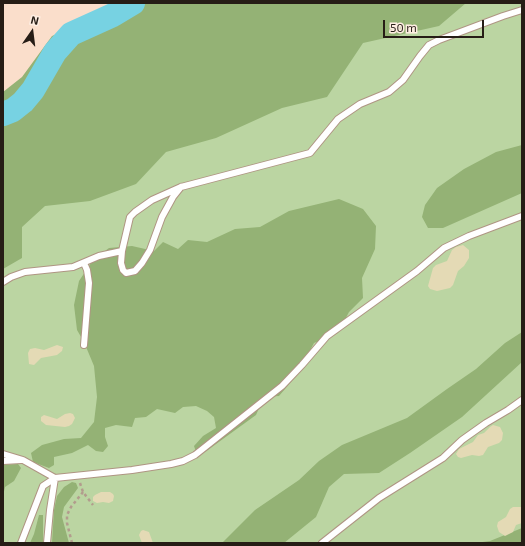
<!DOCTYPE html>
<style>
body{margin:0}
#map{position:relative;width:525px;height:546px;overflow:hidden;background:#fadecb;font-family:"Exo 2",sans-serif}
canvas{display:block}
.frame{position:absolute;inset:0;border:4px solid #261d16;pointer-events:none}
.north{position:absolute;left:12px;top:12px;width:40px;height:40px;-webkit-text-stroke:3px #feeee2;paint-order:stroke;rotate:14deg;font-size:11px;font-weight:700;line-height:16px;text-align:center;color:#261d16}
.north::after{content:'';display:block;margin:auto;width:14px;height:18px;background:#261d16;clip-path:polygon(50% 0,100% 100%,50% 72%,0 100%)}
.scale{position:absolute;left:383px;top:20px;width:101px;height:18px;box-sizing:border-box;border:2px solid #261d16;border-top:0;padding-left:5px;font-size:12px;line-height:14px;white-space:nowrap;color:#261d16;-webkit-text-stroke:3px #feeee2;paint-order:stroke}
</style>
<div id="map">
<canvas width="525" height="546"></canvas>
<div class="frame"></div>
<div class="north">N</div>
<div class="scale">50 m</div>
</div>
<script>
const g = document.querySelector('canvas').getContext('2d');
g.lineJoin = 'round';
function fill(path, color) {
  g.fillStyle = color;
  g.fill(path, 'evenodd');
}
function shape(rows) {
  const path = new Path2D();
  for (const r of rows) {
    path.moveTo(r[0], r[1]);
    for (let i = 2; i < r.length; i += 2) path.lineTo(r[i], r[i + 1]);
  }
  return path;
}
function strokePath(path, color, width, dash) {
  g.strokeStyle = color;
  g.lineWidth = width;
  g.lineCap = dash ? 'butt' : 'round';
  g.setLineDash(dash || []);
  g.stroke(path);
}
fill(shape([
 [431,3,522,3,522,543,3,543,3,197]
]), '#bbd5a2');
fill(shape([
 [134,3,466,3,439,26,363,43,327,97,282,108,216,138,166,152,136,184,90,201,45,206,22,227,22,258,3,269,3,92,22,77,52,36,114,10],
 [522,145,522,193,443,228,428,228,422,217,425,205,437,188,464,169,496,152],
 [339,199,363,209,376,226,375,249,362,278,363,298,349,312,338,333,314,343,296,376,279,396,264,397,256,415,205,452,196,452,194,446,203,436,216,428,214,417,207,411,196,406,183,407,175,413,157,409,146,417,135,418,132,427,116,425,105,428,105,437,108,446,103,452,96,451,88,445,72,453,54,457,54,465,49,468,33,462,31,453,42,445,64,439,81,438,94,422,97,397,94,366,84,342,77,330,74,305,79,281,93,260,109,248,132,246,154,251,163,242,178,249,188,240,207,242,235,229,260,227,289,211],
 [522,332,522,362,462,417,410,453,379,473,344,474,329,487,316,517,284,543,222,543,255,510,299,480,319,461,342,445,407,418,447,389,476,369,505,343],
 [18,464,21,468,14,481,5,487,3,496,3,465],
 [72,482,76,483,78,488,64,507,62,517,69,543,52,543,54,510,57,496,64,487],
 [39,515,43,515,43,543,30,543,34,534],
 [522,528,522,543,475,543,490,541]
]), '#94b275');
fill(shape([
 [463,245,469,250,469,258,464,266,458,271,453,285,450,288,437,291,430,289,428,286,433,268,436,265,447,261,452,250,456,247],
 [57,345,63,347,62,351,57,355,41,358,34,365,29,364,28,353,30,349,35,348,44,350],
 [70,413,73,414,75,418,72,424,69,426,65,427,46,425,41,421,41,417,44,415,57,419,65,414],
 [493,425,500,427,503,433,502,440,499,443,488,447,483,455,479,456,472,455,461,458,458,457,456,454,459,449,473,442,478,435,484,433,490,427],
 [101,492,110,492,113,494,114,496,113,501,109,503,103,502,97,503,93,501,93,497,95,495],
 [513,507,522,507,522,523,516,525,513,532,505,536,499,532,497,526,498,522,506,517,510,509],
 [143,530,149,532,153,543,142,543,139,535,141,531]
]), '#e4dab5');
strokePath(shape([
 [3,114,13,110,23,102,33,90,55,52,71,34,113,15,133,3]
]), '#77d2e2', 24);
const service = shape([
 [181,187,173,197,162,217,150,250,142,263,135,271,126,273,123,270,121,263,122,251,130,217,135,212,152,200,181,187,310,153,338,119,360,104,389,92,403,80,420,56,429,45,439,40,503,16,522,10],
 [3,282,11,277,25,272,73,267,99,256,122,251],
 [84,345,89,283,87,270,84,263],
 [3,454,23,460,55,478,50,510,47,543],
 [3,461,21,460],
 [21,543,43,486,55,478,132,470,171,464,183,461,195,455,282,386,302,365,327,336,417,271,444,248,469,236,522,216],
 [322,543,379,498,443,458,462,440,486,423,508,410,522,400]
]);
strokePath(service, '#af9583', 8);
strokePath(shape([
 [80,483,83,492,93,505],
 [72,543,67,523,67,515,71,507,83,492]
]), '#b29c8d', 2.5, [3, 3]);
strokePath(service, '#fff', 6);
</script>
